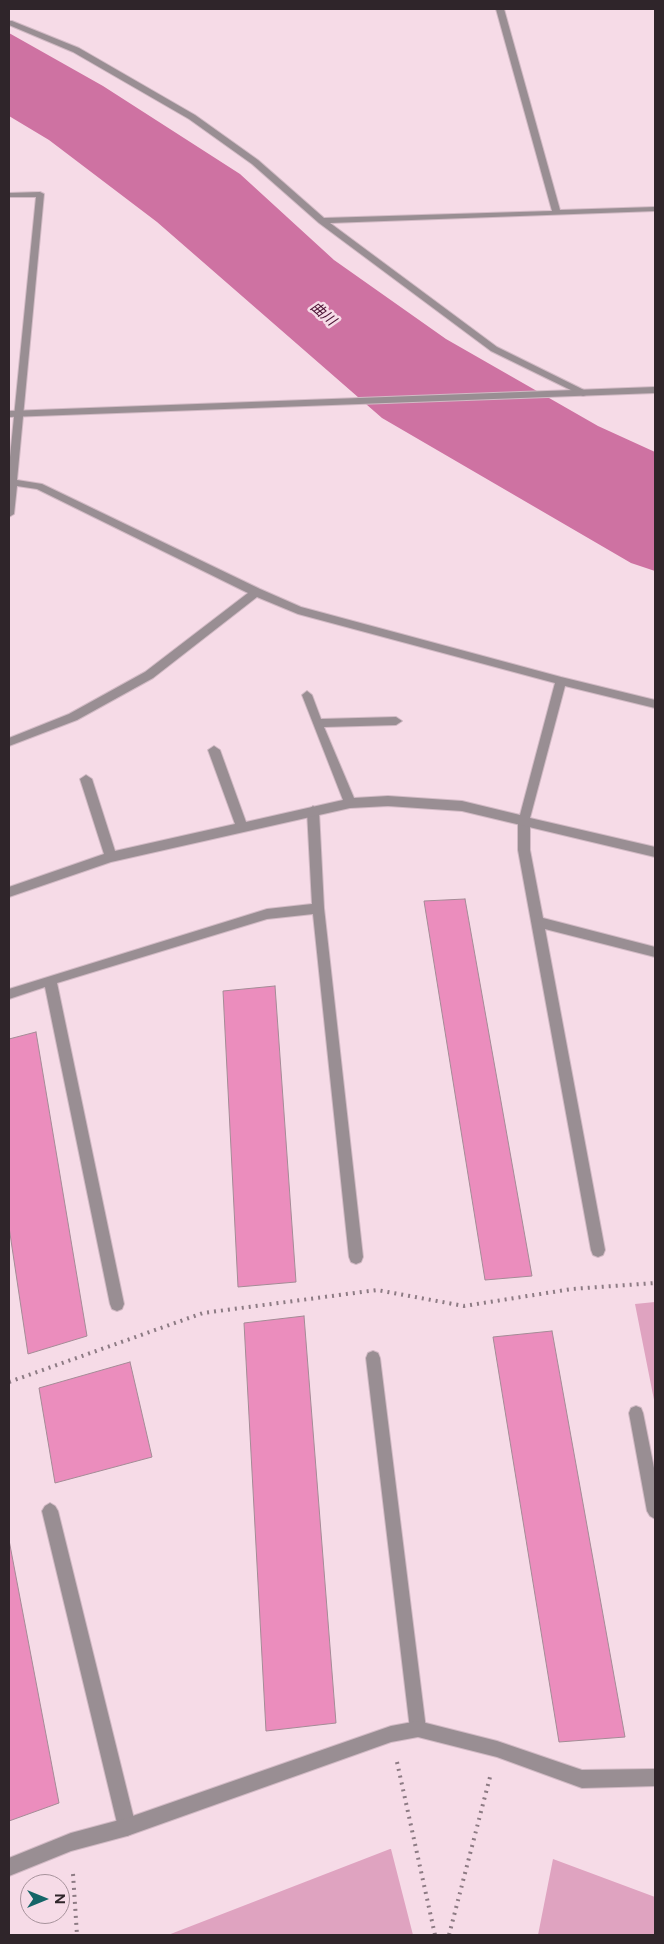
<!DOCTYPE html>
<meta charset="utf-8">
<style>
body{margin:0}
#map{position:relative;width:664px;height:1944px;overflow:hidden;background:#f6dbe7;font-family:Figtree,sans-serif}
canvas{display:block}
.frame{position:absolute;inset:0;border:10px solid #2f252a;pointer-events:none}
.north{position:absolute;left:20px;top:1874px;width:50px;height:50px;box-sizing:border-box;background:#f6dbe7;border:1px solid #a6929b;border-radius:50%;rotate:90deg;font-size:14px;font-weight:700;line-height:20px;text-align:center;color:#2f252a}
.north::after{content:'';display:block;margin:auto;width:18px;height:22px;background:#156568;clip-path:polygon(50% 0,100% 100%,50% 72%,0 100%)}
</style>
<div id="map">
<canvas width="664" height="1944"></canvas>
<div class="frame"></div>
<div class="north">N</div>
</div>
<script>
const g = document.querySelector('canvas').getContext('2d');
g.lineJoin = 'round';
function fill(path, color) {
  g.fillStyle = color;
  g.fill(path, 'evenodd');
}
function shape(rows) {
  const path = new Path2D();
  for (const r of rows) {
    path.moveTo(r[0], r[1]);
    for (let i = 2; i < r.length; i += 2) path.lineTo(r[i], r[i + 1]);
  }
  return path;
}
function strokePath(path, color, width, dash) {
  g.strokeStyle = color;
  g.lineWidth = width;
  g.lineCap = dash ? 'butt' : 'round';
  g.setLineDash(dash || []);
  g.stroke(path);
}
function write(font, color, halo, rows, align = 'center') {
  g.font = font + ' Figtree,"Noto Sans JP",sans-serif';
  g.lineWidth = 5;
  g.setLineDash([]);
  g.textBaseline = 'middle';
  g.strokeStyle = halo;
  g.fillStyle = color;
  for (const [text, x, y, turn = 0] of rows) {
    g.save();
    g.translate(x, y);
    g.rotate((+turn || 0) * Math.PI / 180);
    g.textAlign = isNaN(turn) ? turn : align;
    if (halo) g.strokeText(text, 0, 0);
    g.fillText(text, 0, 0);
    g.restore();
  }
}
fill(shape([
 [655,1302,655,1405,635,1304],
 [391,1849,413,1935,168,1935,390,1849],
 [553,1859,655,1897,655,1935,538,1935]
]), '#dfa3c0');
fill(shape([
 [9,33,103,86,240,174,334,260,446,339,598,426,655,452,655,571,631,563,382,418,157,222,49,140,9,116]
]), '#ce72a2');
const building = shape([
 [465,899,532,1276,485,1280,424,901,465,899],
 [275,986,296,1282,238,1287,223,991,275,986],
 [36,1032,87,1336,28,1354,9,1227,9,1039,36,1032],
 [304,1316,336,1723,266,1731,244,1323,304,1316],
 [552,1331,625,1737,559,1742,493,1337,552,1331],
 [130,1362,152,1457,55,1483,39,1388,130,1362],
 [9,1540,59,1803,9,1821,9,1540]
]);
fill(building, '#eb8dbd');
strokePath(building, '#a48b96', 1);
const service = shape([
 [313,806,319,811,324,908,363,1257,361,1262,356,1264,351,1262,349,1257,313,914,267,919,57,983,124,1304,122,1309,117,1311,112,1309,110,1304,45,987,9,999,9,989,267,909,312,904,307,811,313,806],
 [524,815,528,817,530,820,530,850,543,918,655,947,655,957,545,929,605,1250,603,1255,598,1257,593,1255,591,1250,518,850,518,820,520,817,524,815],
 [373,1351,378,1353,380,1358,426,1729,424,1735,418,1737,412,1735,410,1729,366,1358,368,1353,373,1351],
 [636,1406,641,1408,643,1413,655,1473,655,1519,650,1516,647,1511,629,1413,631,1408,636,1406],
 [50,1503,55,1506,58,1511,136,1827,133,1833,127,1836,121,1833,118,1827,42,1511,45,1506,50,1503]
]);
const minor = shape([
 [496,9,504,9,560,210,655,207,655,211,330,223,497,347,586,391,586,395,583,396,491,351,319,223,252,164,189,119,73,52,9,25,9,21,12,21,79,48,195,115,258,160,324,218,552,211,496,9],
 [40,192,44,194,17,480,42,484,260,589,301,607,561,677,655,700,655,708,565,686,530,818,655,847,655,857,462,811,388,806,350,808,111,862,9,897,9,887,104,854,80,779,86,775,92,779,115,851,235,824,208,750,214,746,220,750,246,822,343,800,302,695,307,691,312,695,321,719,396,717,402,721,396,725,324,727,354,798,388,796,462,801,520,815,555,683,298,614,257,597,153,678,77,720,9,746,9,738,69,714,145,672,248,593,37,489,17,486,14,514,9,517,9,467,36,197,9,197,9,193,40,192],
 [418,1721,497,1741,582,1770,655,1769,655,1786,582,1788,497,1757,418,1737,391,1742,127,1836,71,1851,9,1876,9,1858,71,1833,127,1818,391,1726,418,1721]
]);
const tertiary = shape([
 [655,387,655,393,9,417,9,411,655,387]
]);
strokePath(service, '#d2bac5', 2);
strokePath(minor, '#d2bac5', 2);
strokePath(tertiary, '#d2bac5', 2);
strokePath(shape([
 [9,1382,203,1313,377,1290,464,1306,572,1289,655,1283],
 [397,1762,435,1935],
 [73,1874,77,1935],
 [449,1935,490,1777]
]), '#8d7b84', 4, [2, 5]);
fill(service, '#998e93');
fill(minor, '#998e93');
fill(tertiary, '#998e93');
write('italic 14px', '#490f31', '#f6dbe7', [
 ["曲川",323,314,41]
]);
</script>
